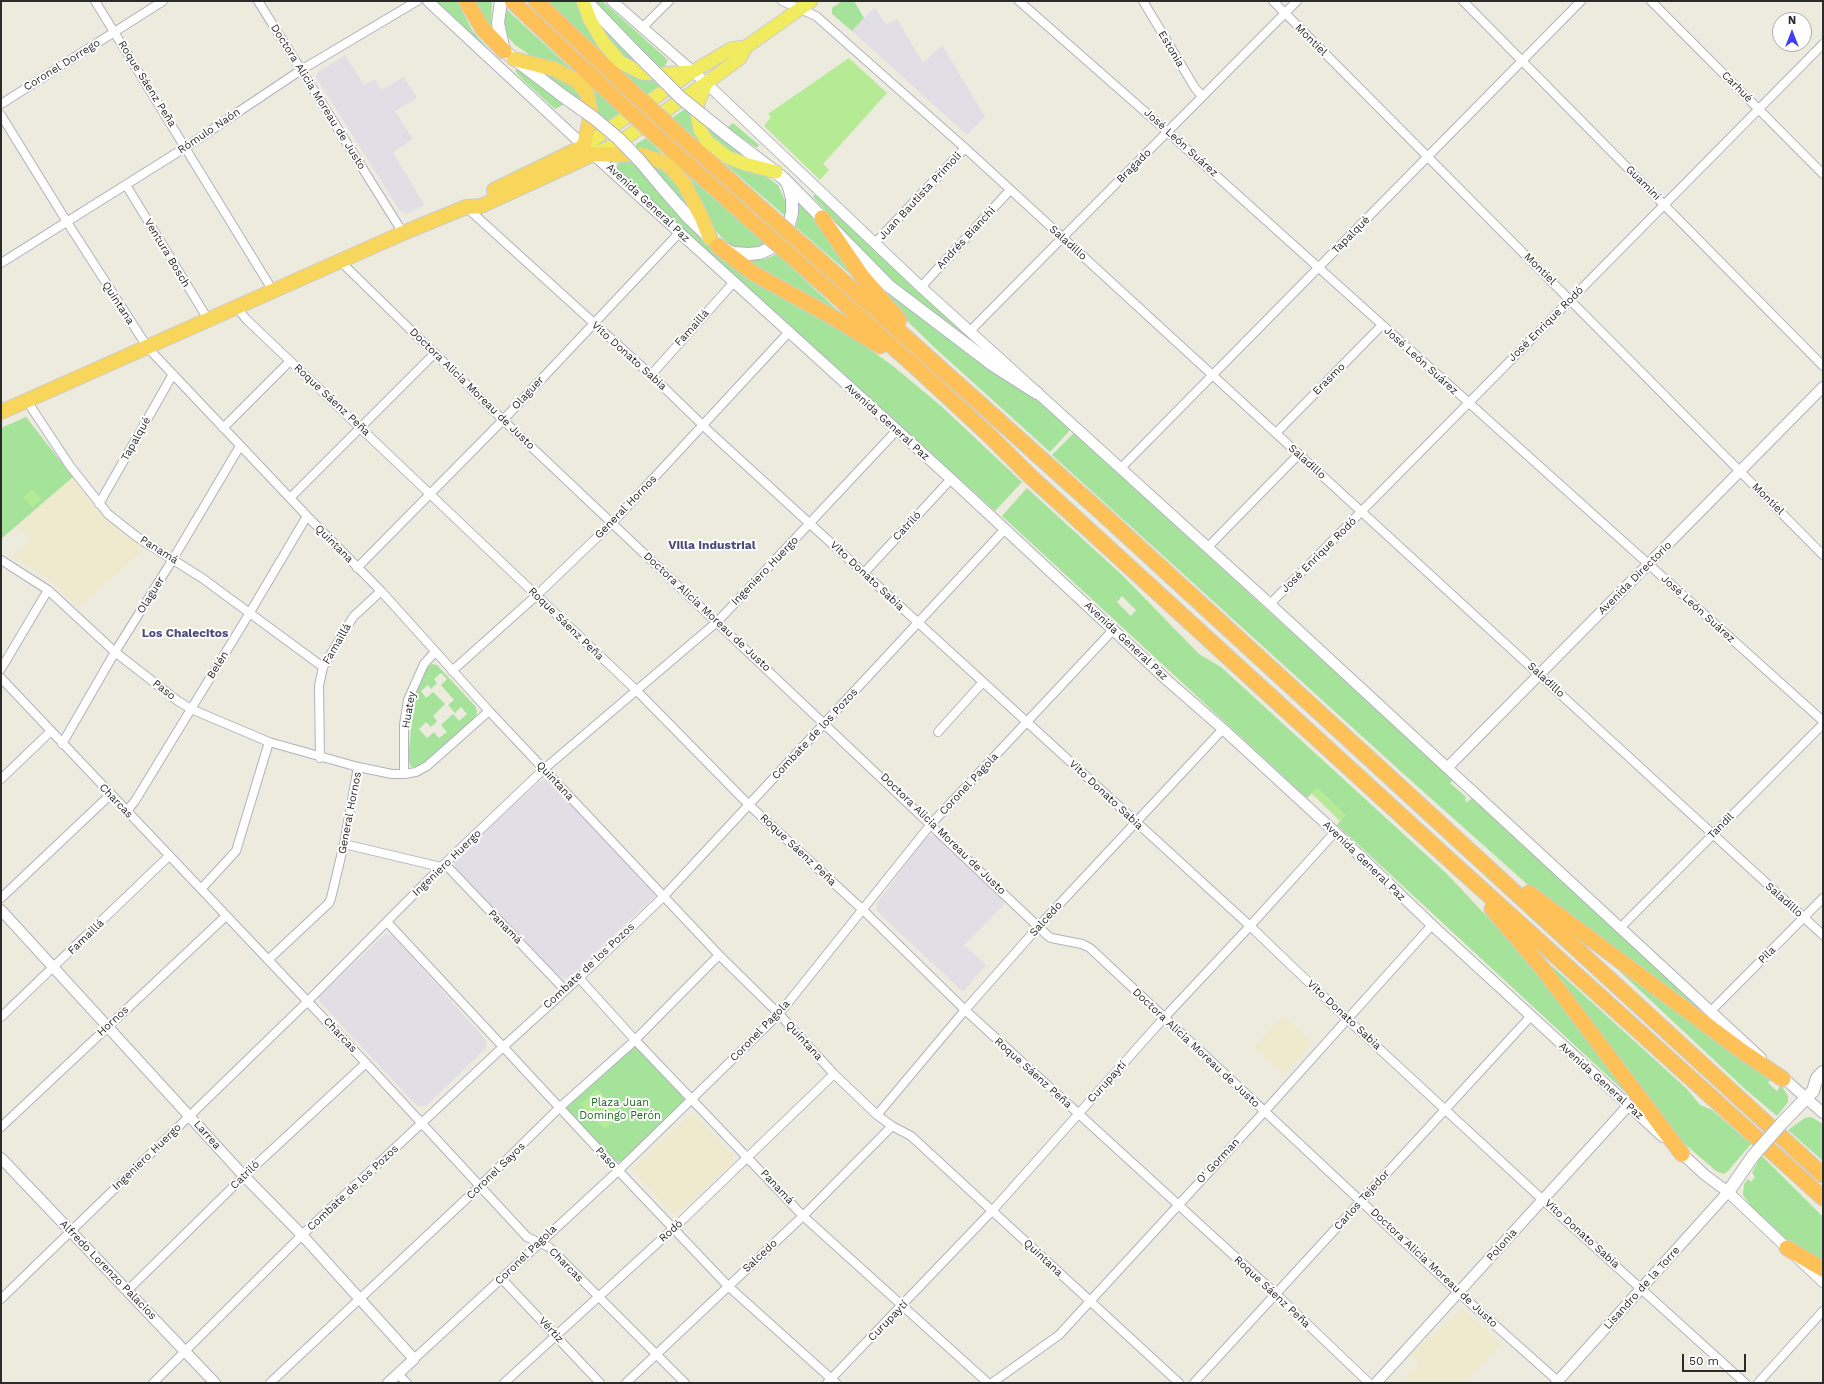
<!DOCTYPE html>
<meta charset="utf-8">
<style>
body{margin:0}
#map{position:relative;width:1824px;height:1384px;overflow:hidden;background:#edeade;font-family:"Work Sans",sans-serif}
canvas{display:block}
.frame{position:absolute;inset:0;border:2px solid #2b2b2b;pointer-events:none}
.north{position:absolute;left:1772px;top:12px;width:40px;height:40px;box-sizing:border-box;background:#fff;border:1px solid #aaa;border-radius:50%;rotate:0deg;font-size:11px;font-weight:700;line-height:16px;text-align:center;color:#2b2b2b}
.north::after{content:'';display:block;margin:auto;width:14px;height:18px;background:#413efa;clip-path:polygon(50% 0,100% 100%,50% 72%,0 100%)}
.scale{position:absolute;left:1682px;top:1354px;width:64px;height:18px;box-sizing:border-box;border:2px solid #2b2b2b;border-top:0;padding-left:5px;font-size:12px;line-height:14px;white-space:nowrap;color:#2b2b2b;-webkit-text-stroke:3px #fff;paint-order:stroke}
</style>
<div id="map">
<canvas width="1824" height="1384"></canvas>
<div class="frame"></div>
<div class="north">N</div>
<div class="scale">50 m</div>
</div>
<script>
const g = document.querySelector('canvas').getContext('2d');
g.lineJoin = 'round';
function fill(path, color) {
  g.fillStyle = color;
  g.fill(path, 'evenodd');
}
function shape(rows) {
  const path = new Path2D();
  for (const r of rows) {
    path.moveTo(r[0], r[1]);
    for (let i = 2; i < r.length; i += 2) path.lineTo(r[i], r[i + 1]);
  }
  return path;
}
function strokePath(path, color, width, dash) {
  g.strokeStyle = color;
  g.lineWidth = width;
  g.lineCap = dash ? 'butt' : 'round';
  g.setLineDash(dash || []);
  g.stroke(path);
}
function write(font, color, halo, rows, align = 'center') {
  g.font = font + ' "Work Sans",sans-serif';
  g.lineWidth = 4;
  g.setLineDash([]);
  g.textBaseline = 'middle';
  g.strokeStyle = halo;
  g.fillStyle = color;
  for (const [text, x, y, turn = 0] of rows) {
    g.save();
    g.translate(x, y);
    g.rotate((+turn || 0) * Math.PI / 180);
    g.textAlign = isNaN(turn) ? turn : align;
    if (halo) g.strokeText(text, 0, 0);
    g.fillText(text, 0, 0);
    g.restore();
  }
}
fill(shape([
 [875,7,886,25,897,19,923,63,942,45,985,117,967,135,852,31],
 [345,55,364,85,375,79,381,90,404,77,417,98,395,111,413,139,393,152,424,205,407,214,400,211,316,77,318,72],
 [546,779,549,780,654,890,655,894,654,897,570,977,564,978,555,974,457,872,454,863,455,858,539,782],
 [927,836,936,836,1006,902,964,945,986,965,963,992,877,911,877,903],
 [385,934,392,935,486,1040,486,1048,426,1106,417,1106,320,1002,319,997]
]), '#e2dee6');
fill(shape([
 [73,477,97,510,145,548,79,607,46,577,12,557,29,540,17,525],
 [1283,1016,1313,1043,1284,1074,1254,1047],
 [694,1115,733,1156,733,1162,678,1213,672,1213,633,1171,634,1167,655,1147,689,1116],
 [1463,1309,1502,1344,1464,1383,1401,1383,1420,1363,1409,1353,1415,1346,1417,1348]
]), '#efeacd');
fill(shape([
 [436,1,457,1,472,30,490,51],
 [472,1,492,1,491,26,488,25],
 [544,1,575,1,582,12,594,37,653,80,659,86,647,95],
 [595,1,602,1,668,60,666,64,663,68,656,67],
 [842,1,854,1,864,18,852,31,832,14,832,8],
 [504,7,578,75,534,58,514,44,507,36,502,25],
 [595,15,642,69,619,57],
 [534,66,574,84,587,106,563,89],
 [517,69,556,98,566,103,555,109,523,80,515,71],
 [584,82,601,96,620,113,606,122,596,113],
 [685,109,693,117,694,127,778,185,786,203,785,216,672,118],
 [733,123,759,145,757,148,727,128],
 [707,127,730,143,753,161,731,154,707,132],
 [646,138,668,159,648,150,636,149,636,144],
 [645,160,652,161,677,180,693,214],
 [624,161,632,161,708,244,740,270,847,333,893,366,941,406,1022,482,995,511,617,169,617,164],
 [678,167,768,246,740,249,727,243,710,225],
 [815,194,979,346,977,349,891,281,839,228,835,221,813,197],
 [801,203,866,288,796,227,799,214,798,205],
 [777,254,848,320,747,261,765,259],
 [851,254,1044,406,1071,429,1050,452,934,347,888,302],
 [26,417,73,477,1,539,1,428],
 [1074,433,1453,780,1450,783,1466,797,1465,801,1467,802,1472,798,1728,1033,1604,944,1527,884,1407,777,1052,455],
 [1027,488,1122,575,1199,654,1221,667,1447,874,1529,961,1637,1103,1337,825,1345,815,1317,788,1307,798,1002,516],
 [1122,596,1136,610,1131,616,1117,602],
 [432,664,437,665,475,706,477,711,476,717,421,767,411,767,409,761,409,751,414,696,423,673,429,666],
 [441,673,447,679,441,685,454,700,448,705,455,713,461,707,467,714,459,721,453,714,441,725,447,732,439,738,434,732,427,738,419,729,426,722,431,727,437,721,433,716,445,704,433,692,426,698,421,691,428,685,431,689,437,683,434,679],
 [1581,935,1772,1077,1768,1083,1777,1091,1781,1085,1788,1096,1788,1102,1785,1106,1777,1116,1745,1089],
 [1552,966,1687,1089,1700,1105,1712,1110,1751,1144,1728,1171,1724,1174,1716,1171,1678,1138,1552,969],
 [635,1045,686,1098,682,1106,624,1159,619,1162,615,1160,568,1112,567,1107,570,1103],
 [1811,1117,1823,1124,1823,1161,1788,1130,1805,1118],
 [1761,1155,1823,1217,1823,1260,1790,1243,1751,1206,1743,1195,1744,1184,1748,1179,1751,1182,1755,1177,1752,1173]
]), '#a5e39a');
fill(shape([
 [849,58,887,93,823,164,829,170,820,180,764,126,771,117,768,114],
 [32,489,41,499,32,507,23,497],
 [1317,788,1345,815,1340,821,1311,793],
 [597,1089,621,1114,605,1129,581,1104]
]), '#b6eb96');
const minor = shape([
 [95,1,273,291],
 [258,1,403,233],
 [782,1,816,16,965,148,1823,935],
 [1019,1,1151,117,1823,721],
 [1143,1,1195,88,1202,96],
 [1273,1,1823,555],
 [1463,1,1823,366],
 [1651,1,1823,174],
 [642,28,669,1],
 [1,104,163,1],
 [1,115,67,222,148,348,307,516,381,591,489,711,719,955,779,1014,834,1074,877,1115,892,1126,911,1136,1179,1383],
 [126,185,209,321],
 [466,207,651,375,714,436,1250,926,1347,1019,1543,1200,1745,1383],
 [875,243,965,148],
 [341,262,503,420,1047,935,1051,938,1082,944,1090,948,1459,1293,1560,1383],
 [1,263,186,147,301,70,417,1],
 [921,287,1010,190],
 [237,308,246,319,637,691,749,805,863,910,965,1010,1276,1294,1369,1383],
 [970,331,1297,1],
 [651,375,734,282],
 [27,401,70,466,108,514,137,537,202,578,323,667],
 [223,428,290,361],
 [1276,433,1382,325],
 [1120,469,1581,1],
 [290,498,435,353],
 [99,504,173,374],
 [1207,548,1299,454],
 [1,560,48,590,115,652,178,701,191,709,269,742,358,767,392,774,404,774,416,772,427,766,489,711],
 [357,568,503,420,680,232],
 [864,573,951,479],
 [1270,604,1823,44],
 [1,669,48,590],
 [452,671,537,595,613,522,789,332],
 [1,678,366,1063,527,1237,549,1247,685,1383],
 [938,732,983,682],
 [62,744,115,652,173,559,240,446],
 [320,758,319,686,323,667,353,617,381,591],
 [404,774,404,725,408,700,424,664,435,652],
 [1,779,50,732],
 [126,812,135,801,249,614,307,516],
 [344,844,441,867],
 [445,864,565,990],
 [201,889,236,851,269,742],
 [1,898,110,795],
 [387,922,612,1164,728,1286,836,1383],
 [1620,928,1823,724],
 [268,960,329,903,331,898,344,844,358,767],
 [579,978,635,1040,803,1216,988,1383],
 [1711,1011,1823,898],
 [1,1017,169,856],
 [877,1115,965,1010,1039,926,1223,729],
 [1,1127,226,916],
 [502,1279,600,1383],
 [128,1290,244,1176,366,1063],
 [1,1299,308,1001,441,867,544,769,718,621,896,431],
 [414,1359,618,1171,779,1014,931,824,1114,629],
 [398,1374,407,1383],
 [153,1383,302,1235,503,1047,579,978,664,896,1005,529],
 [270,1383,480,1186,559,1108,631,1044,719,955],
 [504,1383,674,1228,834,1074],
 [626,1383,803,1216,892,1126],
 [827,1383,992,1211,1163,1019,1250,926,1335,832],
 [992,1383,1059,1335,1264,1112,1432,925],
 [1194,1383,1531,1016],
 [1758,1383,1823,1311]
]);
const tertiary = shape([
 [428,1,584,146,951,479,1168,681,1223,729,1335,832,1432,925,1663,1137],
 [612,1,706,83,921,287,1270,604,1761,1058],
 [1447,768,1823,387],
 [1,910,244,1176,302,1235,414,1359,388,1383],
 [1779,1074,1823,1113],
 [1678,1150,1705,1175,1728,1192,1823,1282],
 [1,1158,215,1383],
 [1376,1383,1628,1106],
 [1556,1383,1728,1192]
]);
const secondary = shape([
 [501,1,498,23,504,51,563,96],
 [586,1,632,49],
 [727,135,783,178,889,286,993,365,1037,393],
 [661,186,689,218,710,238],
 [725,249,733,253,748,254,760,253,779,244,788,228,792,213,792,198,788,184],
 [1782,1123,1813,1091,1817,1078,1823,1072],
 [1728,1192,1753,1156]
]);
const primary = shape([
 [583,1,590,20,603,42,620,62,642,73,661,74,692,72],
 [706,83,698,103,697,113,700,130,707,141,727,157,745,164,776,172],
 [584,146,692,72,731,49,746,47],
 [594,154,615,145,706,83,740,58,746,47,811,1]
]);
const trunk = shape([
 [494,190,584,146,591,114,587,93,577,81,554,69,514,59],
 [1,412,403,233,466,207,481,206,594,154,641,155,663,162,671,168,684,183,702,218,710,238]
]);
const motorway = shape([
 [466,1,483,29,504,51],
 [512,1,614,97],
 [536,1,627,87],
 [675,131,769,215],
 [662,141,759,228],
 [822,218,861,275,899,320],
 [718,246,753,273,836,319,880,346],
 [812,253,1102,513,1823,1175],
 [799,263,921,372,990,436,1030,476,1454,864,1823,1198],
 [1529,893,1743,1052,1783,1079],
 [1492,909,1543,969,1682,1154],
 [1787,1248,1823,1269]
]);
strokePath(minor, '#b1b1bf', 10);
strokePath(tertiary, '#b1b1bf', 12);
strokePath(secondary, '#b1b1bf', 14);
strokePath(primary, '#ccc', 15);
strokePath(trunk, '#ccc', 16);
strokePath(motorway, '#ccc', 17);
strokePath(minor, '#fff', 8);
strokePath(tertiary, '#fff', 10);
strokePath(secondary, '#fff', 12);
strokePath(primary, '#f1ec5f', 13);
strokePath(trunk, '#f8d65c', 14);
strokePath(motorway, '#fec158', 15);
const secondaryBridge = shape([
 [632,49,681,98,727,135],
 [563,96,594,118,619,139,640,161,661,186],
 [1753,1156,1782,1123]
]);
const motorwayBridge = shape([
 [627,87,675,131],
 [614,97,662,141],
 [769,215,812,253],
 [759,228,799,263]
]);
strokePath(secondaryBridge, '#b1b1bf', 14, []);
strokePath(motorwayBridge, '#ccc', 17, []);
strokePath(secondaryBridge, '#fff', 12);
strokePath(motorwayBridge, '#fec158', 15);
write('11px', '#2b2b2b', '#fff', [
 ["Montiel",1311,40,45],
 ["Estonia",1171,49,59],
 ["Coronel Dorrego",62,65,-32],
 ["Roque Sáenz Peña",147,84,58],
 ["Carhué",1737,87,45],
 ["Doctora Alicia Moreau de Justo",318,97,58],
 ["Rómulo Naón",209,131,-34],
 ["José León Suárez",1181,143,42],
 ["Bragado",1134,166,-45],
 ["Guaminí",1643,183,45],
 ["Juan Bautista Prímoli",920,196,-47],
 ["Avenida General Paz",648,203,43],
 ["Tapalqué",1351,235,-45],
 ["Andrés Bianchi",966,238,-47],
 ["Saladillo",1068,243,42],
 ["Ventura Bosch",167,253,59],
 ["Montiel",1540,269,45],
 ["Quintana",118,303,57],
 ["José Enrique Rodó",1546,324,-45],
 ["Famaillá",692,328,-48],
 ["Vito Donato Sabia",629,356,42],
 ["José León Suárez",1421,361,42],
 ["Erasmo",1329,379,-45],
 ["Doctora Alicia Moreau de Justo",472,389,44],
 ["Olaguer",528,393,-47],
 ["Roque Sáenz Peña",332,400,43],
 ["Avenida General Paz",887,422,42],
 ["Tapalqué",136,439,-61],
 ["Saladillo",1307,462,42],
 ["Montiel",1768,499,45],
 ["General Hornos",626,507,-46],
 ["Catriló",907,526,-47],
 ["Quintana",334,544,45],
 ["Panamá",159,550,32],
 ["José Enrique Rodó",1319,555,-45],
 ["Ingeniero Huergo",765,571,-46],
 ["Vito Donato Sabia",867,576,43],
 ["Avenida Directorio",1635,578,-45],
 ["Olaguer",151,595,-58],
 ["José León Suárez",1698,609,42],
 ["Doctora Alicia Moreau de Justo",707,612,43],
 ["Roque Sáenz Peña",566,624,44],
 ["Avenida General Paz",1126,641,43],
 ["Famaillá",337,644,-60],
 ["Belén",218,665,-58],
 ["Saladillo",1546,680,43],
 ["Paso",164,690,38],
 ["Huatey",409,710,-80],
 ["Combate de los Pozos",815,734,-47],
 ["Quintana",555,781,47],
 ["Coronel Pagola",969,784,-47],
 ["Vito Donato Sabia",1106,795,43],
 ["Charcas",116,801,46],
 ["General Hornos",350,813,-79],
 ["Tandil",1721,826,-45],
 ["Doctora Alicia Moreau de Justo",943,834,44],
 ["Roque Sáenz Peña",798,850,43],
 ["Avenida General Paz",1364,861,44],
 ["Ingeniero Huergo",447,863,-44],
 ["Saladillo",1784,900,42],
 ["Salcedo",1046,919,-48],
 ["Panamá",505,927,46],
 ["Famaillá",86,937,-44],
 ["Pila",1767,955,-45],
 ["Combate de los Pozos",589,966,-43],
 ["Vito Donato Sabia",1344,1015,43],
 ["Hornos",113,1021,-43],
 ["Coronel Pagola",760,1031,-46],
 ["Charcas",340,1035,47],
 ["Quintana",804,1041,48],
 ["Doctora Alicia Moreau de Justo",1196,1048,43],
 ["Roque Sáenz Peña",1033,1073,42],
 ["Avenida General Paz",1601,1081,42],
 ["Curupaytí",1107,1082,-48],
 ["Larrea",207,1135,48],
 ["Ingeniero Huergo",147,1157,-44],
 ["Paso",606,1158,47],
 ["O' Gorman",1218,1161,-47],
 ["Coronel Sayos",496,1171,-44],
 ["Catriló",245,1175,-44],
 ["Panamá",777,1187,47],
 ["Combate de los Pozos",353,1188,-43],
 ["Carlos Tejedor",1362,1200,-48],
 ["Rodó",671,1231,-42],
 ["Vito Donato Sabia",1582,1234,42],
 ["Polonia",1502,1245,-48],
 ["Coronel Pagola",526,1255,-44],
 ["Salcedo",760,1256,-43],
 ["Quintana",1043,1258,43],
 ["Charcas",566,1265,45],
 ["Doctora Alicia Moreau de Justo",1434,1268,43],
 ["Alfredo Lorenzo Palacios",108,1270,46],
 ["Lisandro de la Torre",1642,1288,-48],
 ["Roque Sáenz Peña",1272,1292,43],
 ["Curupaytí",888,1321,-46],
 ["Vértiz",551,1330,47]
]);
write('11px', '#1b691a', '#fff', [
 ["Plaza Juan",620,1103],
 ["Domingo Perón",620,1116]
]);
write('bold 12px', '#4c4b7c', '#fff', [
 ["Villa Industrial",712,545],
 ["Los Chalecitos",185,633]
]);
</script>
